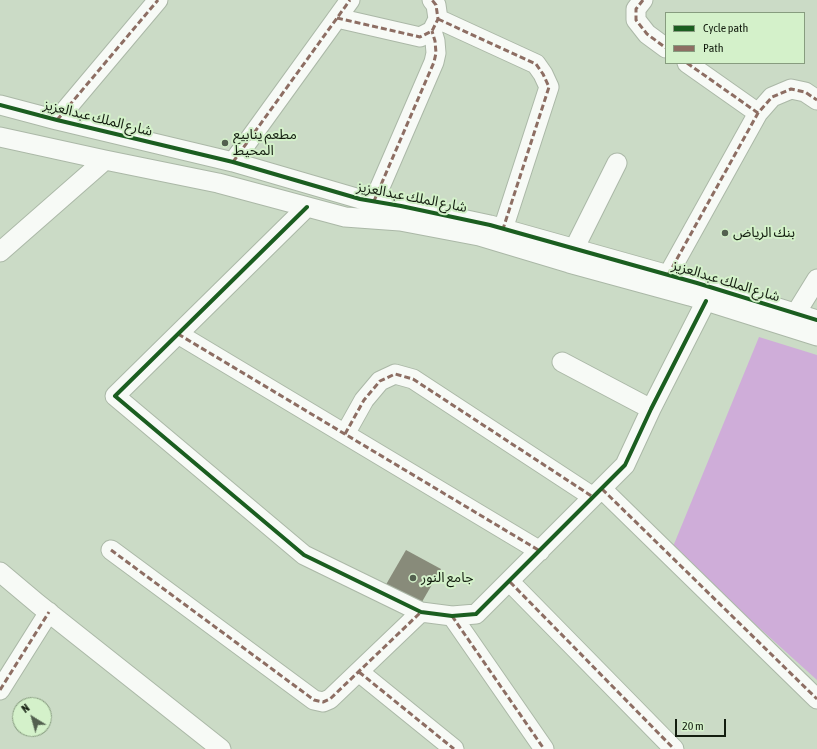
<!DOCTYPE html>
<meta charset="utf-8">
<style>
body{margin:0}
#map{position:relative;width:817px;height:749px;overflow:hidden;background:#cbdbc6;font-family:"Asap Condensed",sans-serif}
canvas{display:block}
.legend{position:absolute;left:665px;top:12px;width:140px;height:52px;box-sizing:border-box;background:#d4f1ca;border:1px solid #879c7f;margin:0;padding:5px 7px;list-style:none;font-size:12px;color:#131d0f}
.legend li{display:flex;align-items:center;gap:8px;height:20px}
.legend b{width:20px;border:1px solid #879c7f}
.north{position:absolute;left:12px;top:697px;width:40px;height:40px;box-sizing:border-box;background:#d4f1ca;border:1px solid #879c7f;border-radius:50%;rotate:323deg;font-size:11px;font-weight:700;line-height:16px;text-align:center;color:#131d0f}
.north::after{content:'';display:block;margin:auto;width:14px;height:18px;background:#53604f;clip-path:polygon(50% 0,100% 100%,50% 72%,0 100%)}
.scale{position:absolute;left:675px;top:719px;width:51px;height:18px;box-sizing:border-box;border:2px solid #131d0f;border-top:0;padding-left:5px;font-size:12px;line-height:14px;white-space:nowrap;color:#131d0f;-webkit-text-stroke:3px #d4f1ca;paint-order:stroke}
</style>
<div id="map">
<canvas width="817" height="749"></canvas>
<ul class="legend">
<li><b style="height:5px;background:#1b5e20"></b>Cycle path</li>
<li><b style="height:5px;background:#8d6e63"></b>Path</li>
</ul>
<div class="north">N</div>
<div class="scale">20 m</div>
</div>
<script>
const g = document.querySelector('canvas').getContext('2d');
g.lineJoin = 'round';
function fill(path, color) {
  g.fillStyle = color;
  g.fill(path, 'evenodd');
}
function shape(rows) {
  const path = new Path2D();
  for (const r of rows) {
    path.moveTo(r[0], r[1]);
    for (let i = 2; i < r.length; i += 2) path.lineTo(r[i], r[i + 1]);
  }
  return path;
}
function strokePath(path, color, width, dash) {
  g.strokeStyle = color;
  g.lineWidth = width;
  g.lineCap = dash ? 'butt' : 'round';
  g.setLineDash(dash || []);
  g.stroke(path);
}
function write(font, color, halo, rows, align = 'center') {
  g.font = font + ' "Asap Condensed","Noto Sans Arabic",sans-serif';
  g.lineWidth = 4;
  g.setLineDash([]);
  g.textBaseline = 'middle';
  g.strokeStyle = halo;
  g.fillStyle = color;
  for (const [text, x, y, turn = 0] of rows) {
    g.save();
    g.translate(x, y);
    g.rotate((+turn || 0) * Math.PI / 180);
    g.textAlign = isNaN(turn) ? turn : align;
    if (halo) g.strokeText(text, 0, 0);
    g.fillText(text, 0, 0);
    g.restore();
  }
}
fill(shape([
 [759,337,817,355,817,680,672,549]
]), '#cfadd9');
fill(shape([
 [406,550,441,569,419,607,384,588]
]), '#888b7a');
const minor = shape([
 [643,0,636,9,636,20,647,34,666,48],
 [337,18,420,37,432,31,438,19,436,5,432,0],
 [438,19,536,64,543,74,549,87,503,229],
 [687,63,758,113],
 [0,105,57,120,233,162,360,199,401,206,490,225,697,283,817,320],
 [57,120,158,0],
 [0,137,105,160,218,183,345,217,400,221,479,236,569,263,690,296,817,336],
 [233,162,350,0],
 [374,201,434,62,436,53,435,41,432,31],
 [307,207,115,396,304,555,421,612,452,616,476,614,625,465,651,409,706,301],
 [574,249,617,163],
 [0,252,105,160],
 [668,275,758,113,772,97,791,89,805,92,817,100],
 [796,313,817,279],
 [178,334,540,551],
 [562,362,651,409],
 [345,434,364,400,380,381,395,374,413,379,593,497],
 [602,489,817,699],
 [111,550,314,700,323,702,330,699,421,612],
 [0,572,38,604,221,749],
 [510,582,674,749],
 [452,616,544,749],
 [359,672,454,749],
 [0,690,49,612]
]);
strokePath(minor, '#abb8a7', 21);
strokePath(minor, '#f7faf6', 19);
strokePath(shape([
 [643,0,636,9,636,20,647,34,666,48],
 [337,18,420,37,432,31,438,19,436,5,432,0],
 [438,19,536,64,543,74,549,87,503,229],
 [687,63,758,113],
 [57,120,158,0],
 [233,162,350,0],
 [374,201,434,62,436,53,435,41,432,31],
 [668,275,758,113,772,97,791,89,805,92,817,100],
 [178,334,540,551],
 [345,434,364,400,380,381,395,374,413,379,593,497],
 [602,489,817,699],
 [111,550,314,700,323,702,330,699,421,612],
 [510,582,674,749],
 [452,616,544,749],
 [359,672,454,749],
 [0,690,49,612]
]), '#8d6e63', 3, [6, 3]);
strokePath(shape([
 [0,105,57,120,233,162,360,199,401,206,490,225,697,283,817,320],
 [307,207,115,396,304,555,421,612,452,616,476,614,625,465,651,409,706,301]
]), '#1b5e20', 4);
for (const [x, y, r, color] of [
 [225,143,4,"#53604f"],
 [725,233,4,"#53604f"],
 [413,578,4,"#53604f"]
]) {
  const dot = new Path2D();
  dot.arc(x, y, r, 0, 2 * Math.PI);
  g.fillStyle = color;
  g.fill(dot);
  strokePath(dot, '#d4f1ca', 1.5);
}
write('14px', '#131d0f', '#d4f1ca', [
 ["شارع الملك عبدالعزيز",98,118,14],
 ["شارع الملك عبدالعزيز",412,197,11],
 ["شارع الملك عبدالعزيز",726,281,17]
]);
write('14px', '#131d0f', '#d4f1ca', [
 ["مطعم ينابيع",233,135],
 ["المحيط",233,151],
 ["بنك الرياض",733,233],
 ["جامع النور",421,578]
], 'left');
</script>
